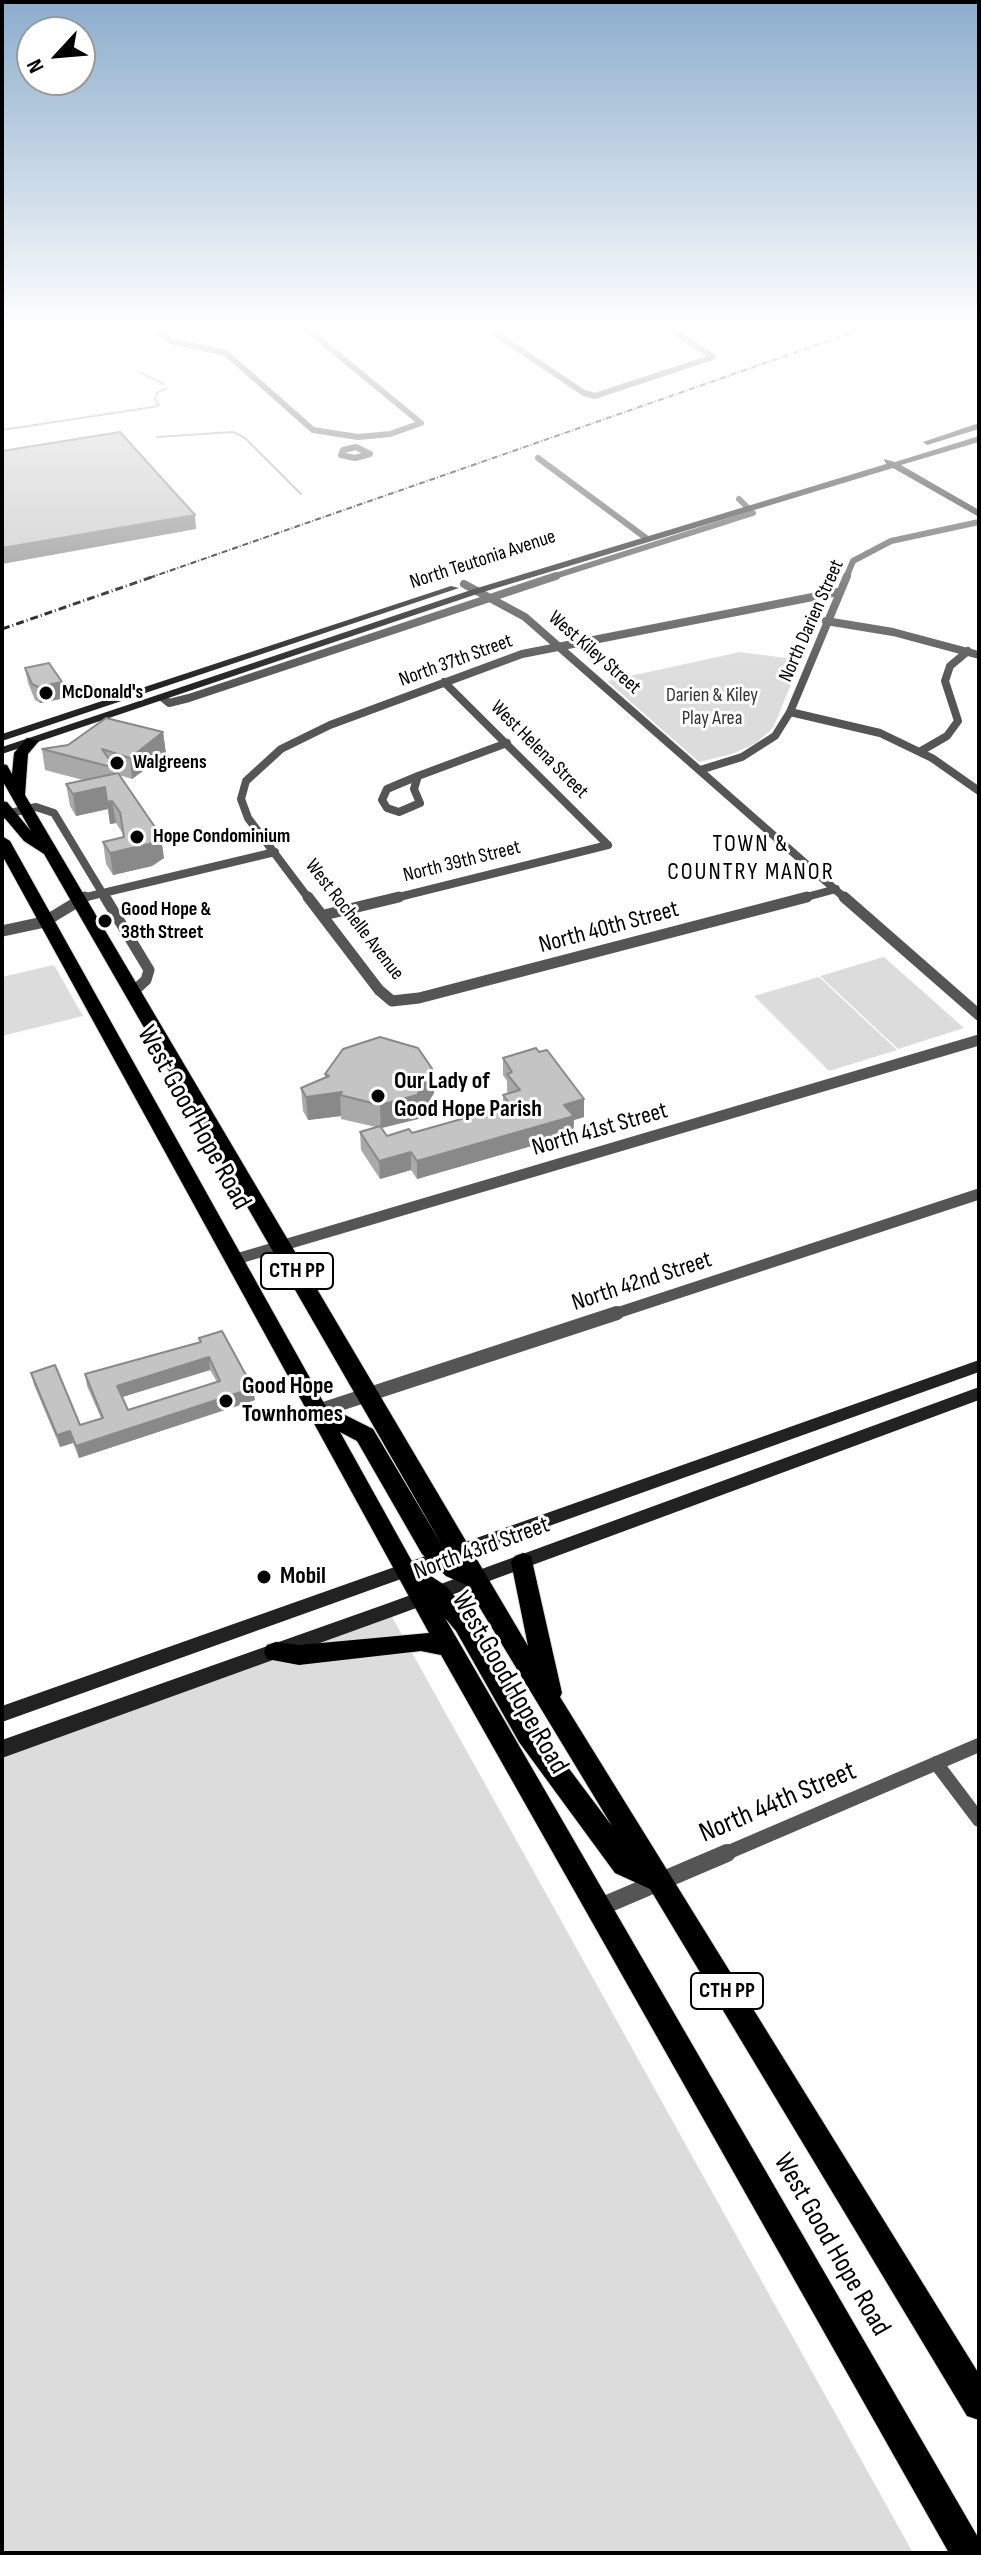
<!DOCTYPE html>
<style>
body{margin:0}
#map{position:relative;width:981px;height:2555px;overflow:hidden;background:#fff;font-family:"Sofia Sans Condensed",sans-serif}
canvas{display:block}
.frame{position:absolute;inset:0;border:4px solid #000;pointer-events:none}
.north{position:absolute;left:16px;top:16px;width:80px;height:80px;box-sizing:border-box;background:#fff;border:2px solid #999;border-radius:50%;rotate:244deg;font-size:22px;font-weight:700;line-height:32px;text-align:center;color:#000}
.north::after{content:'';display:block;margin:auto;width:28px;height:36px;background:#000;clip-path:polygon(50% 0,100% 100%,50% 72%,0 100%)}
</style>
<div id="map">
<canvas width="981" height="2555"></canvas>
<div class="frame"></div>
<div class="north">N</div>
</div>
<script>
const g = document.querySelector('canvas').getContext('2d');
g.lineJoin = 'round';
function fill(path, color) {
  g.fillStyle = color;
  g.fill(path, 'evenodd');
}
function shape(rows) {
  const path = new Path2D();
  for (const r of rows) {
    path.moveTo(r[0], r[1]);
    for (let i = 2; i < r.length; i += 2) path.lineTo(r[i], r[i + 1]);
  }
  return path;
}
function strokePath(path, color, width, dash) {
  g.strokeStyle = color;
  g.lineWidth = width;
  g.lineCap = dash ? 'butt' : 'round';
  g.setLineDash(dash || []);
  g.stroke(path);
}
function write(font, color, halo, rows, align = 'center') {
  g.font = font + ' "Sofia Sans Condensed",sans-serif';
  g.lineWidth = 6;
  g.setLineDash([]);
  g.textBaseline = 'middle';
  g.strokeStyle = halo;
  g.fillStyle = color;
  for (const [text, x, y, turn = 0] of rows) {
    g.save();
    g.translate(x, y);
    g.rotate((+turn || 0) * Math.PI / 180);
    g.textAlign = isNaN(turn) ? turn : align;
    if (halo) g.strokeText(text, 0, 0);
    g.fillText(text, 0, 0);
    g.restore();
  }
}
fill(shape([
 [740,652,801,660,773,728,756,743,732,754,699,762,607,681],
 [884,957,964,1028,898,1049,820,976],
 [54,965,83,1016,2,1036,2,977],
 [819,977,897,1050,829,1071,754,996],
 [391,1615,913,2553,2,2553,2,1756]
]), '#dcdcdc');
strokePath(shape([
 [139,372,164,384],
 [2,430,153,407,159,405,155,399,157,393,167,388],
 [157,437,233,432,245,438,301,494]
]), '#a3a3a3', 2);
const primary = shape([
 [27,738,39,741,28,754,25,795,528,1646,511,1562,515,1556,523,1553,531,1556,562,1693,560,1697,979,2374,979,2420,967,2416,650,1889,615,1873,519,1742,456,1631,445,1618,979,2539,979,2553,949,2553,441,1655,421,1651,299,1665,267,1659,264,1652,267,1645,276,1642,299,1645,429,1633,2,855,2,836,10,841,325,1405,373,1429,442,1545,44,854,24,841,2,815,2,801,7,802,31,831,2,780,2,764,7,765,12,774,14,753,27,738],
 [340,1432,357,1441,422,1554,446,1576,466,1585,612,1826,537,1726,472,1617,446,1586,414,1565,340,1432]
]);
strokePath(primary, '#dbdbdb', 2);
strokePath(shape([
 [154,330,171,341,226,353,313,430,358,437,390,434,421,423,308,330],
 [490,330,584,393,595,396,713,357,672,330],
 [356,447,370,454,355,458,341,455,343,450,356,447],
 [538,458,646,538],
 [549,578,753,513,739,499],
 [846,578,853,561,891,541,979,522]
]), '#555', 6);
strokePath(shape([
 [464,584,525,617,846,899],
 [826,621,893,632,979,655],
 [444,682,608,845],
 [163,698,169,703,189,698,556,576],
 [790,712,880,733,932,758,979,791],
 [921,751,947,736,958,721,945,681,950,666,968,651],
 [700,770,742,757,775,736,790,712,847,576],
 [418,776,414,789,420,803,399,812,387,808,382,800,387,789,418,776],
 [418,776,507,743],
 [2,815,36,807,54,813,106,899],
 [78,899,275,852],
 [309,899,248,818,241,799,246,781,281,749,330,725,522,654,838,592],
 [391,899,608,845],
 [799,899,836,889]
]), '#555', 8);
strokePath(shape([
 [105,897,149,970,146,980,134,991],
 [308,897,379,990,392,1001,419,998,807,897],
 [844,897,979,1015],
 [324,915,399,897],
 [2,931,44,922,85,897],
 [233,1260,979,1040],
 [611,1315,979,1194]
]), '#555', 11);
strokePath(shape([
 [318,1411,617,1313],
 [936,1763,979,1820],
 [722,1855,979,1745]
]), '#555', 14);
strokePath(shape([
 [598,1908,727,1853]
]), '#555', 18);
fill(shape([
 [979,423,979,429,927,445,923,442,979,423],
 [979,436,979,442,901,465,979,510,979,517,893,468,480,593,2,754,2,747,474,589,886,464,884,459,895,462,979,436],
 [451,586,459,588,2,741,2,734,451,586],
 [979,1360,979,1372,2,1722,2,1706,979,1360],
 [979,1387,979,1400,400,1614,2,1758,2,1740,386,1604,979,1387]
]), '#222');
fill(primary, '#000');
strokePath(shape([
 [149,578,860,330]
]), '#000', 2, [6, 2, 1, 2]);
strokePath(shape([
 [2,629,155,576]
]), '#000', 3, [8, 3, 1, 3]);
fill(shape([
 [25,668,65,698,40,703,35,700,28,683],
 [163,732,166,754,132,779,119,775,164,858,152,866,113,875,106,864,103,842,123,838,123,834,116,823,110,824,108,809,76,816,70,806,66,784,83,780,45,770,42,749],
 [503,1058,584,1117,574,1120,573,1134,417,1179,411,1170,380,1179,361,1150,360,1132,376,1127,341,1119,341,1116,308,1120,303,1111,301,1088,325,1077,325,1074,434,1093,418,1119,382,1128,387,1136,412,1133,503,1107,503,1095,508,1093,507,1091,507,1081,503,1075],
 [199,1338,255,1400,79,1458,73,1443,60,1447,34,1385,31,1373,80,1425,101,1418,87,1386,85,1374,200,1342],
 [210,1370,217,1382,128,1410,122,1397]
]), '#a9a9a9');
fill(shape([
 [195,515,196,529,2,564,2,548],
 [62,682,65,698,40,703,38,687],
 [163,732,166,754,132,779,130,758],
 [105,787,112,801,116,823,110,824,108,809,76,816,73,794],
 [161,836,164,858,152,866,113,875,110,853],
 [433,1070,434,1093,418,1119,381,1128,380,1105],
 [342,1092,340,1095,341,1116,308,1120,306,1097],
 [584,1099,584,1117,574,1120,573,1134,417,1179,417,1161,564,1105],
 [411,1152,411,1170,380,1179,379,1161],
 [209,1357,210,1370,119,1398,117,1386],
 [253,1388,255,1400,79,1458,76,1446],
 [70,1431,73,1443,60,1447,57,1435]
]), '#898989');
const building = shape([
 [120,432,195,515,2,548,2,451,120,432],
 [49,663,62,682,38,687,32,684,25,668,49,663],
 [106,718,163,732,130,758,102,749,115,768,42,749,68,745,106,718],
 [118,773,161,836,149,844,110,853,103,842,124,837,120,812,112,801,107,802,105,787,73,794,66,784,118,773],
 [380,1037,418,1048,433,1070,417,1095,380,1105,340,1095,342,1092,306,1097,301,1088,329,1076,325,1074,343,1049,380,1037],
 [536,1048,539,1052,547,1050,584,1099,564,1105,574,1116,417,1161,411,1152,379,1161,360,1132,380,1126,387,1136,409,1129,412,1133,511,1105,503,1095,520,1090,507,1074,512,1072,503,1058,536,1048],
 [222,1331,253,1388,76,1446,70,1431,57,1435,31,1373,55,1365,80,1425,103,1418,85,1374,201,1342,199,1338,222,1331],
 [209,1357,220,1381,128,1410,117,1386,209,1357]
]);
fill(building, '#c4c4c4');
strokePath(building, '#898989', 2);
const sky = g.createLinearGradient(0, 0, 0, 687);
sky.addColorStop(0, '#8cadcc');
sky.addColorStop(0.48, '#fff');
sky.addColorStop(1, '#ffffff00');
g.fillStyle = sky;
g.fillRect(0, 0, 981, 687);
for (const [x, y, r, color] of [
 [46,693,8,"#000"],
 [117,763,8,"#000"],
 [137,837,8,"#000"],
 [105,921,8,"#000"],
 [378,1096,8,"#000"],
 [226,1401,8,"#000"],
 [264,1577,8,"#000"]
]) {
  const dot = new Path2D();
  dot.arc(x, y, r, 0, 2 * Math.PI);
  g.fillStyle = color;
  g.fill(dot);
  strokePath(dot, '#fff', 3);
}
write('20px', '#000', '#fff', [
 ["North Teutonia Avenue",483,560,-18],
 ["North Darien Street",812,621,-66],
 ["West Kiley Street",594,653,41],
 ["North 37th Street",456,661,-20],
 ["West Helena Street",539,750,45],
 ["North 39th Street",462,862,-14],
 ["West Rochelle Avenue",354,920,52]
]);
write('bold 20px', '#000', '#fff', [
 ["McDonald's",62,693],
 ["Walgreens",133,763],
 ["Hope Condominium",153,837],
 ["Good Hope &",121,910],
 ["38th Street",121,933]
], 'left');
write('20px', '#333', '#fff', [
 ["Darien & Kiley",712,696],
 ["Play Area",712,719]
]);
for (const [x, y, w] of [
 [297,1271,72],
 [727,1991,72]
]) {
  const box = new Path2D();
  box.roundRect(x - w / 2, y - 18, w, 36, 6);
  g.fillStyle = '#fff';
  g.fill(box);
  strokePath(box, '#000', 2);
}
write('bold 22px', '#000', null, [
 ["CTH PP",297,1271],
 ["CTH PP",727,1991]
]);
g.letterSpacing = '2px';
write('24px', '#000', '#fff', [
 ["TOWN &",751,845],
 ["COUNTRY MANOR",751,873]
]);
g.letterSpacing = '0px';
write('24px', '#000', '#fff', [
 ["North 40th Street",609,928,-15],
 ["North 41st Street",600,1130,-16],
 ["North 42nd Street",642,1282,-18],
 ["North 43rd Street",482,1549,-20]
]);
write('bold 24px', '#000', '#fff', [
 ["Our Lady of",394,1082],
 ["Good Hope Parish",394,1110],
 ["Good Hope",242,1387],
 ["Townhomes",242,1415],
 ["Mobil",280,1577]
], 'left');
write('28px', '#000', '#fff', [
 ["West Good Hope Road",193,1118,61],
 ["West Good Hope Road",509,1683,60],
 ["North 44th Street",778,1803,-23],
 ["West Good Hope Road",831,2245,60]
]);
</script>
